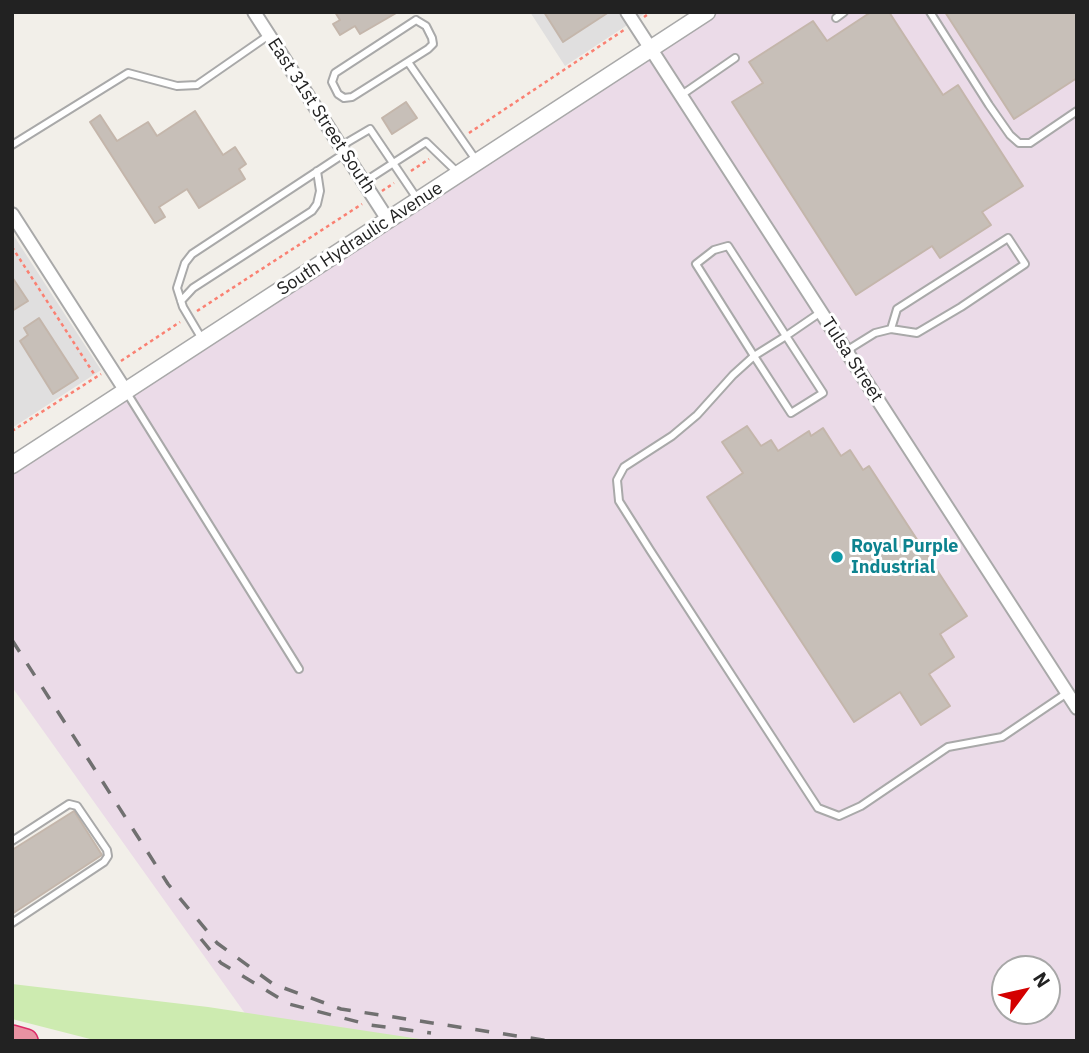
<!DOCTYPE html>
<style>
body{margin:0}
#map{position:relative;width:1089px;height:1053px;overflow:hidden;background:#f2efe9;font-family:"IBM Plex Sans",sans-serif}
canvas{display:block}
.frame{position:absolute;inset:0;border:14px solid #222;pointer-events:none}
.north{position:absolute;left:991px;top:955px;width:70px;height:70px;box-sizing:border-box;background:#fff;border:2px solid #a7a7a7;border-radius:50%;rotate:57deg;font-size:19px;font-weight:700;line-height:28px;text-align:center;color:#222}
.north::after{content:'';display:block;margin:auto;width:24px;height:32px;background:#d40000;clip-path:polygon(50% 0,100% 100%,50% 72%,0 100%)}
</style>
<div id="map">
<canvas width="1089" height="1053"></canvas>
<div class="frame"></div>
<div class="north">N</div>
</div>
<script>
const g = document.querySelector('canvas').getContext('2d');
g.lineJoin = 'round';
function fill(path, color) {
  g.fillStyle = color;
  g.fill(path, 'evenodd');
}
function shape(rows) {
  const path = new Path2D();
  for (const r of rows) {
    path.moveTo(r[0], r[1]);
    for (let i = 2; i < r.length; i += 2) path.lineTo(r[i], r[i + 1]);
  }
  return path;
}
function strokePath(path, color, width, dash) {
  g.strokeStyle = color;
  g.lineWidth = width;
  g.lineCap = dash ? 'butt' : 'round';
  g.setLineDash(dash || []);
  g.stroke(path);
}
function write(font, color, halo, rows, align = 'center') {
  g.font = font + ' "IBM Plex Sans",sans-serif';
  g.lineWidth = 6;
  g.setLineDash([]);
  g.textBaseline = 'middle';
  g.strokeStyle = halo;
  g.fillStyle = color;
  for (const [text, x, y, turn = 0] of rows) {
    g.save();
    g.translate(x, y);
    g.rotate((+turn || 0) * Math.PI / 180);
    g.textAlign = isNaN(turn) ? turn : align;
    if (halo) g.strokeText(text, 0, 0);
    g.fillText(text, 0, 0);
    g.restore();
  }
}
fill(shape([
 [530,12,647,12,565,66],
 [12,233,101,370,12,428]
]), '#e0dfdf');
fill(shape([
 [707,12,1077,12,1077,1041,387,1041,249,1019,12,687,12,463],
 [1005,969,1047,969,1047,1011,1005,1011]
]), '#ebdbe8');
fill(shape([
 [12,984,208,1007,433,1041,98,1041,12,1019]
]), '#cdebb0');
const building = shape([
 [335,12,398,12,360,34,355,26,340,35,333,24,340,20,335,12],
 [544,12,609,12,563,42,544,12],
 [871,12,889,12,943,95,958,85,1023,186,982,212,991,225,940,258,932,246,856,295,732,102,763,83,749,62,813,21,827,41,871,12],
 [945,12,1077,12,1077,78,1014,119,945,12],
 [406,102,417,118,392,134,382,118,406,102],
 [195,111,223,155,235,147,246,164,239,169,245,179,199,208,187,189,159,207,165,217,155,223,90,122,100,115,117,141,148,122,157,136,195,111],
 [12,277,28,301,12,311,12,277],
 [39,318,78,378,53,394,20,341,28,335,24,328,39,318],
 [747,426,761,446,771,440,778,451,809,431,811,436,823,428,841,456,850,450,863,470,869,466,967,616,940,634,954,657,929,674,950,706,921,725,900,692,854,722,707,497,743,473,722,442,747,426],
 [74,811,102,855,12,914,12,850,74,811]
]);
fill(building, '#c7bfb8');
strokePath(building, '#c4b6ab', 2);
const service = shape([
 [930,12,989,105,1010,135,1019,143,1030,143,1077,111],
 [836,18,844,12],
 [416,20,426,26,432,38,433,44,428,49,352,97,344,98,338,94,332,82,335,73,416,20],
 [408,62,476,160],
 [680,96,735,58],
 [12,145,128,73,177,86,197,85,269,35],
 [341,146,370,129,418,200],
 [364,182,426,142,457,172],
 [1008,238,1025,264,961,307,917,333,891,329,897,309,1008,238],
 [181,301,193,288,312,211,317,204,320,191,317,171],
 [821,312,786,336,728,246,714,250,696,264,708,283,754,356,791,413,823,393,786,336,754,356,733,375,697,415,672,436,624,467,617,480,619,501,650,550,818,808,839,816,861,806,948,747,1002,737,1067,693],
 [202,339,183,307,177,288,185,263,192,254,345,153],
 [846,351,875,333,891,329],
 [127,393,299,669],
 [12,841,69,804,77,806,107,850,108,856,104,862,12,923]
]);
const minor = shape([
 [254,12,388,220],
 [627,12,1077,708],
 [12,214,127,393]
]);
const tertiary = shape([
 [12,465,707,12]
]);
const motorway = shape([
 [12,1037,26,1041]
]);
strokePath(service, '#a9a9a9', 10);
strokePath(minor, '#a9a9a9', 16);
strokePath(tertiary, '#a9a9a9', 19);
strokePath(motorway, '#dc2a67', 26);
strokePath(shape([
 [644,17,651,12],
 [469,133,624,30],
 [411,171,429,159],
 [382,191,394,183],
 [12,247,96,377],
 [197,311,362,204],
 [121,361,180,322],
 [12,431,101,374]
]), '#fa8072', 2.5, [3.5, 3.5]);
strokePath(service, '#fff', 6);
strokePath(minor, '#fff', 12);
strokePath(tertiary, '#fff', 16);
strokePath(motorway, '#e892a2', 23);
strokePath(shape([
 [12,640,168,884,217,943,273,984,341,1009,550,1041],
 [201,939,221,963,289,1004,370,1025,431,1033]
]), '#707070', 3.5, [14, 14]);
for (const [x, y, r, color] of [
 [837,557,7,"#0f9aa8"]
]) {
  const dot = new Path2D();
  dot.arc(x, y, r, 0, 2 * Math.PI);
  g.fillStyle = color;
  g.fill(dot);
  strokePath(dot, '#fff', 2.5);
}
write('18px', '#222', '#fff', [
 ["East 31st Street South",321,116,57],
 ["South Hydraulic Avenue",360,239,-33],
 ["Tulsa Street",852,360,57]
]);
write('bold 18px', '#0d838f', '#fff', [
 ["Royal Purple",851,547],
 ["Industrial",851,568]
], 'left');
</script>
